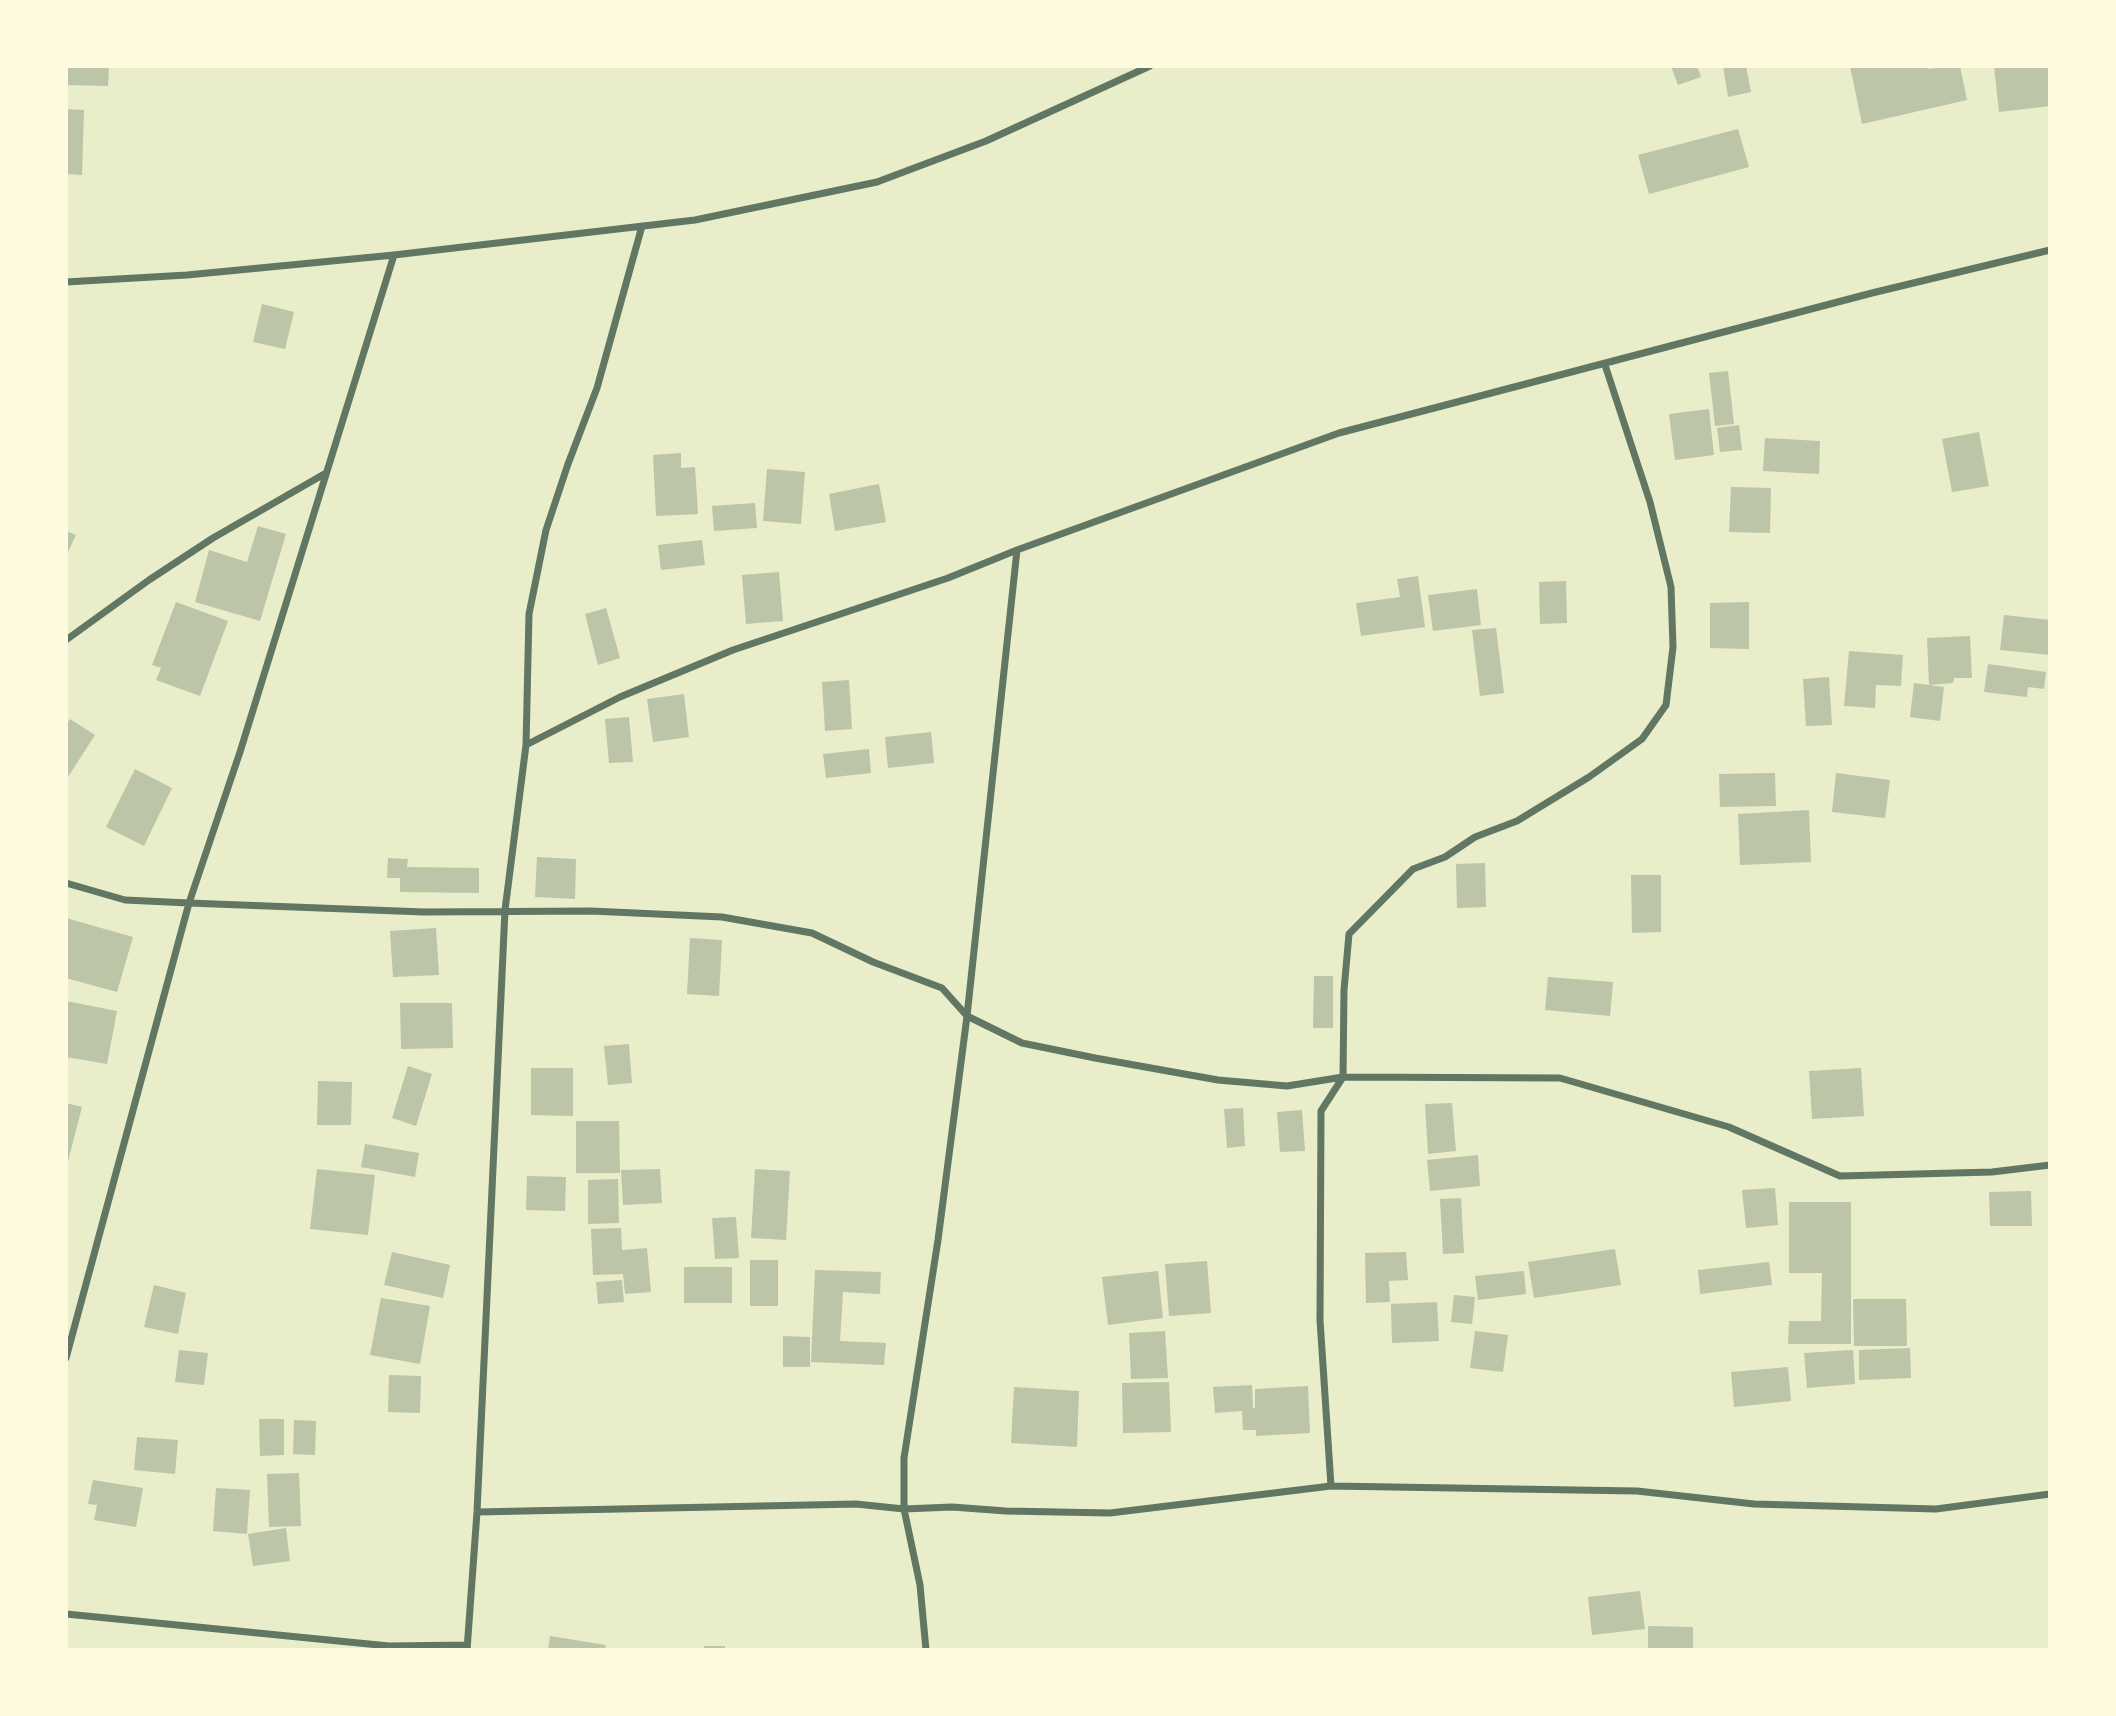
<!DOCTYPE html>
<style>
body{margin:0}
#map{position:relative;width:2116px;height:1716px;overflow:hidden;background:#e9edc9;font-family:Literata,serif}
canvas{display:block}
.frame{position:absolute;inset:0;border:68px solid #fefae0;pointer-events:none}
</style>
<div id="map">
<canvas width="2116" height="1716"></canvas>
<div class="frame"></div>
</div>
<script>
const g = document.querySelector('canvas').getContext('2d');
g.lineJoin = 'round';
function fill(path, color) {
  g.fillStyle = color;
  g.fill(path, 'evenodd');
}
function shape(rows) {
  const path = new Path2D();
  for (const r of rows) {
    path.moveTo(r[0], r[1]);
    for (let i = 2; i < r.length; i += 2) path.lineTo(r[i], r[i + 1]);
  }
  return path;
}
function strokePath(path, color, width, dash) {
  g.strokeStyle = color;
  g.lineWidth = width;
  g.lineCap = dash ? 'butt' : 'round';
  g.setLineDash(dash || []);
  g.stroke(path);
}
fill(shape([
 [66,66,109,66,108,86,66,85],
 [1671,66,1697,66,1701,77,1678,85],
 [1723,66,1746,66,1751,92,1728,97],
 [1850,66,1927,66,1928,69,1960,66,1967,100,1862,124],
 [1994,66,2049,66,2050,106,1999,112],
 [66,109,84,110,82,175,66,174],
 [1738,129,1749,167,1649,194,1638,155],
 [262,304,294,312,285,349,253,342],
 [1728,371,1734,424,1715,426,1709,373],
 [1709,409,1714,455,1675,460,1669,414],
 [1739,425,1742,450,1720,452,1717,428],
 [1979,432,1989,486,1952,492,1942,439],
 [1765,438,1820,441,1819,474,1763,471],
 [681,453,681,468,695,467,698,514,656,516,653,455],
 [767,469,805,472,801,524,763,521],
 [879,484,886,522,835,531,829,494],
 [1731,487,1771,488,1770,533,1729,532],
 [755,503,757,528,714,531,712,506],
 [258,526,286,534,260,621,195,602,209,550,247,562],
 [66,531,76,535,66,556],
 [702,540,705,565,661,570,658,545],
 [779,572,783,621,746,624,742,575],
 [1418,576,1425,627,1361,636,1356,603,1400,597,1397,579],
 [1566,581,1567,623,1540,624,1539,582],
 [1477,589,1481,625,1433,631,1428,595],
 [176,602,228,621,200,696,156,680,161,668,152,665],
 [1749,602,1749,649,1710,648,1710,603],
 [606,608,620,658,598,665,585,614],
 [2004,615,2050,620,2050,655,2000,650],
 [1496,628,1504,693,1480,696,1472,630],
 [1970,636,1972,678,1954,678,1953,683,1929,685,1927,638],
 [1849,651,1903,655,1901,686,1876,685,1875,708,1844,706],
 [1988,664,2046,672,2044,689,2028,687,2027,697,1984,692],
 [1829,677,1832,725,1806,726,1803,679],
 [849,680,852,729,825,731,822,682],
 [1914,683,1944,687,1940,721,1910,717],
 [684,694,689,737,653,742,647,699],
 [629,717,633,762,609,763,605,719],
 [70,719,95,735,66,780,66,725],
 [931,732,934,763,888,768,885,737],
 [869,749,871,773,826,778,823,754],
 [135,769,172,788,144,846,106,827],
 [1775,773,1776,806,1720,807,1719,774],
 [1836,773,1890,780,1885,818,1832,812],
 [1809,810,1811,862,1740,865,1738,814],
 [537,857,576,859,575,899,535,897],
 [388,858,408,859,407,867,479,868,479,893,400,892,400,878,387,878],
 [1485,863,1486,907,1457,908,1456,864],
 [1631,875,1661,875,1661,932,1632,933],
 [66,918,133,937,117,992,66,978],
 [436,928,439,975,393,977,390,931],
 [690,938,722,940,719,996,687,994],
 [1314,976,1333,976,1333,1028,1313,1028],
 [1548,977,1613,982,1610,1016,1545,1010],
 [66,1001,117,1011,107,1064,66,1057],
 [400,1003,452,1003,453,1048,401,1049],
 [629,1044,632,1083,608,1085,604,1046],
 [408,1066,432,1074,416,1126,392,1118],
 [531,1068,573,1068,573,1116,531,1115],
 [1861,1068,1864,1116,1812,1119,1809,1071],
 [318,1081,352,1082,351,1125,317,1125],
 [66,1103,82,1107,67,1165,66,1165],
 [1452,1103,1456,1151,1428,1154,1425,1104],
 [1243,1108,1245,1146,1227,1148,1224,1109],
 [1302,1110,1305,1151,1280,1152,1277,1112],
 [576,1121,619,1121,620,1173,576,1173],
 [365,1144,419,1153,415,1177,361,1167],
 [1478,1155,1480,1186,1430,1191,1427,1160],
 [317,1169,375,1175,368,1235,310,1229],
 [660,1169,662,1203,623,1205,621,1170],
 [755,1169,790,1171,786,1240,751,1238],
 [527,1176,566,1177,565,1211,526,1210],
 [618,1179,619,1223,588,1224,588,1180],
 [1775,1188,1778,1225,1746,1228,1742,1190],
 [2031,1191,2032,1226,1990,1226,1989,1192],
 [1461,1198,1464,1253,1443,1254,1440,1199],
 [1789,1202,1851,1202,1851,1344,1788,1344,1789,1321,1821,1321,1822,1273,1789,1273],
 [736,1217,739,1258,715,1259,712,1218],
 [621,1228,622,1250,647,1248,651,1292,625,1294,623,1274,593,1275,591,1229],
 [1615,1249,1621,1285,1534,1298,1528,1262],
 [392,1252,450,1265,443,1298,384,1285],
 [1406,1252,1408,1280,1389,1281,1390,1302,1366,1303,1365,1253],
 [750,1260,778,1260,778,1306,750,1306],
 [1207,1261,1211,1313,1169,1316,1165,1264],
 [1769,1262,1772,1285,1700,1294,1698,1270],
 [684,1267,732,1267,732,1303,684,1303],
 [815,1270,881,1272,880,1294,843,1292,840,1341,886,1343,884,1365,811,1362],
 [1158,1271,1163,1318,1108,1325,1102,1277],
 [1524,1271,1526,1294,1478,1300,1475,1276],
 [622,1280,624,1302,598,1304,596,1282],
 [154,1285,186,1293,178,1334,144,1327],
 [1454,1295,1475,1297,1472,1324,1451,1322],
 [381,1298,430,1306,420,1364,370,1355],
 [1853,1299,1906,1299,1907,1346,1854,1346],
 [1437,1302,1439,1341,1392,1343,1391,1304],
 [1165,1331,1168,1378,1131,1379,1129,1333],
 [1475,1331,1508,1335,1503,1372,1470,1368],
 [783,1336,810,1337,810,1367,783,1367],
 [1910,1348,1911,1378,1859,1380,1859,1350],
 [179,1350,208,1353,204,1385,175,1382],
 [1853,1350,1855,1384,1807,1388,1804,1353],
 [1788,1367,1791,1401,1734,1407,1731,1372],
 [389,1375,421,1376,420,1413,388,1412],
 [1169,1382,1171,1432,1123,1433,1122,1383],
 [1252,1385,1253,1408,1255,1408,1255,1389,1308,1386,1310,1433,1256,1436,1256,1430,1243,1430,1242,1411,1215,1413,1213,1387],
 [1014,1387,1079,1391,1077,1447,1011,1443],
 [259,1419,284,1419,284,1455,260,1456],
 [294,1420,316,1421,315,1455,293,1454],
 [137,1437,178,1440,175,1474,134,1470],
 [299,1473,301,1526,269,1527,267,1474],
 [93,1480,143,1488,136,1527,94,1520,97,1505,88,1504],
 [216,1488,250,1490,247,1534,213,1531],
 [286,1528,290,1561,253,1566,248,1534],
 [1640,1591,1645,1629,1592,1635,1588,1597],
 [1648,1626,1693,1627,1693,1650,1648,1650],
 [550,1636,606,1645,605,1650,548,1650],
 [704,1646,725,1646,725,1650,704,1650]
]), '#bcc5a7');
strokePath(shape([
 [66,282,187,275,394,255,695,220,877,182,986,141,1150,66],
 [66,640,149,580,213,538,326,473],
 [526,745,620,697,733,650,948,578,1017,550,1339,433,1872,293,2050,250],
 [66,883,125,900,189,903,424,912,591,911,722,917,812,933,873,962,942,988,967,1016,1022,1043,1095,1058,1218,1080,1287,1086,1343,1077,1560,1078,1729,1127,1840,1176,1992,1172,2050,1165],
 [66,1358,189,903,240,752,394,255],
 [1331,1486,1320,1320,1321,1111,1343,1077,1344,990,1349,934,1413,869,1445,857,1475,837,1517,821,1589,777,1642,739,1666,705,1673,647,1671,587,1650,502,1605,365],
 [477,1512,856,1504,904,1509,952,1507,1006,1511,1110,1513,1331,1486,1637,1491,1754,1504,1936,1509,2050,1494],
 [66,1614,389,1646,467,1645],
 [467,1650,477,1512,505,910,526,745,529,614,546,530,568,464,597,388,642,226],
 [926,1650,920,1585,904,1509,904,1458,938,1240,967,1016,1017,550]
]), '#617663', 7);
</script>
